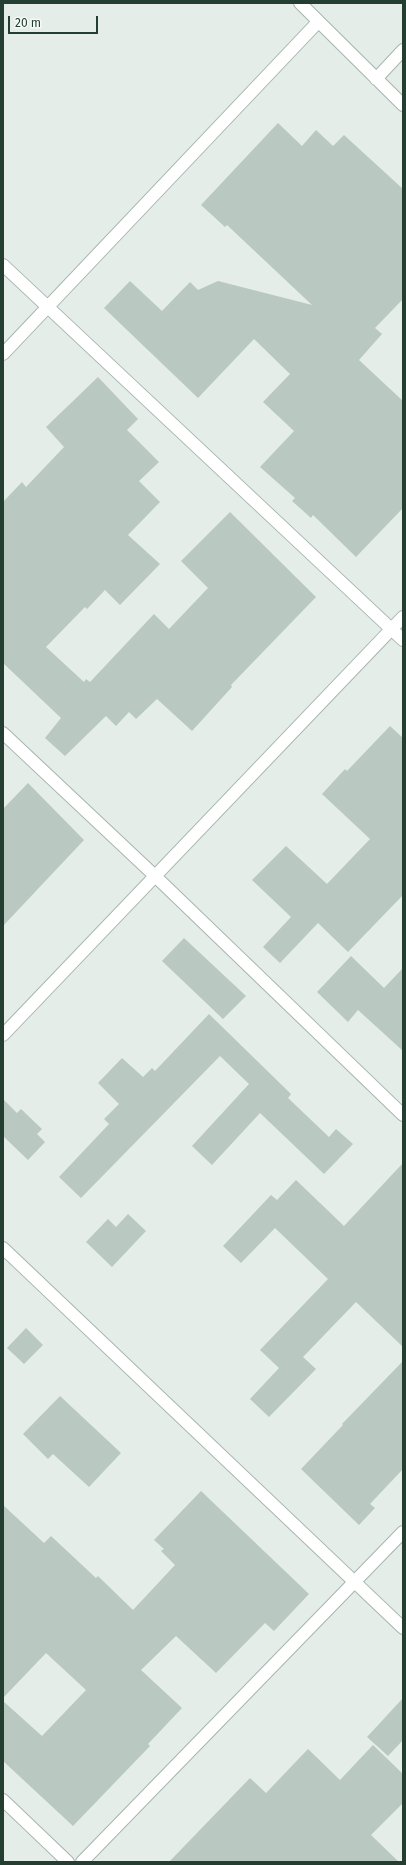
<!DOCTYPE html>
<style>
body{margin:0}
#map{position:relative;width:406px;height:1865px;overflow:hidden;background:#e4ede7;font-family:"Fira Sans",sans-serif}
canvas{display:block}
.frame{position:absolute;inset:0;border:4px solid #243e32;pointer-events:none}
.scale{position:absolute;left:8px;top:16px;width:90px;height:18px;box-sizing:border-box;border:2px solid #243e32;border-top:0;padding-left:5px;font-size:12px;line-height:14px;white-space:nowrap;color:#243e32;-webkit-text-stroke:3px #f5f9f6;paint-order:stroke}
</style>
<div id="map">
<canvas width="406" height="1865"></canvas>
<div class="frame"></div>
<div class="scale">20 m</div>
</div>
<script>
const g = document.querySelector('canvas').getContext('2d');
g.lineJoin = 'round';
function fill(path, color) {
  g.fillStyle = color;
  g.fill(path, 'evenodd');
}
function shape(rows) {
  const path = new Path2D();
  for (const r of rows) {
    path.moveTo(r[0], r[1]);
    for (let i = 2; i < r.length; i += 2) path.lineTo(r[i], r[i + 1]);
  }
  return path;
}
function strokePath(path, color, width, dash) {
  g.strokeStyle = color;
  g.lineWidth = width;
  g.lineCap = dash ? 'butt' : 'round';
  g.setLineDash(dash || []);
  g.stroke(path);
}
fill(shape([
 [278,123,302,146,316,130,333,146,344,135,403,189,403,299,375,328,382,334,359,360,403,401,403,508,356,557,313,515,311,518,292,501,295,498,260,467,294,431,263,402,290,374,254,339,198,398,104,308,130,281,162,311,190,282,198,290,218,281,312,305,227,225,225,227,201,205],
 [98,377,138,419,127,430,159,462,139,481,160,502,128,535,160,564,120,605,105,590,87,609,85,607,46,647,84,682,86,679,90,682,154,614,169,629,208,588,181,561,230,512,316,597,231,685,232,687,192,731,157,699,136,719,129,712,116,726,106,716,65,756,45,738,61,718,3,663,3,502,22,482,26,487,64,447,46,427],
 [390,726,403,738,403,895,348,952,318,923,280,963,263,947,291,917,252,880,286,846,327,884,370,839,322,794,345,769,347,771],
 [28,783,84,840,3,926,3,809],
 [184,938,246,996,223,1019,162,961],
 [351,956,384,988,403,968,403,1051,358,1010,348,1022,317,992],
 [209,1014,291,1094,288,1098,329,1137,336,1129,353,1144,324,1174,260,1113,212,1165,192,1146,249,1084,220,1056,81,1198,59,1177,109,1124,104,1119,119,1104,98,1083,122,1058,143,1077,152,1068,155,1071],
 [3,1099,17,1113,21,1109,42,1129,37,1134,45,1142,28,1160,3,1136],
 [403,1163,403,1347,356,1302,303,1357,316,1369,269,1417,250,1399,279,1368,260,1350,328,1279,275,1228,241,1263,223,1246,271,1195,277,1200,296,1180,344,1226],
 [128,1214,146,1231,112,1267,86,1242,108,1219,116,1227],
 [26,1328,43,1345,24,1364,7,1348],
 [403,1361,403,1469,370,1504,375,1508,359,1525,301,1469,343,1425,342,1424],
 [60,1396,121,1453,89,1487,53,1454,48,1459,23,1434],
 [201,1491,309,1594,274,1631,265,1623,216,1673,176,1636,141,1670,182,1708,148,1744,150,1746,73,1826,3,1761,3,1701,42,1736,86,1690,46,1653,3,1698,3,1505,44,1543,51,1536,96,1578,98,1576,133,1610,175,1565,161,1551,164,1549,154,1540],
 [403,1698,403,1740,388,1756,367,1737],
 [373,1745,403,1774,403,1803,371,1835,399,1862,169,1862,250,1778,266,1793,308,1749,340,1780]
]), '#b9c8c0');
const minor = shape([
 [300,3,403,105],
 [376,79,403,50],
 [3,265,403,640],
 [3,354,318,22],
 [3,733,154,875,403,1115],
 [3,1035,403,617],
 [3,1248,403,1628],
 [3,1800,68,1862],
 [82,1862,403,1532]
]);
strokePath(minor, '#a7b5ad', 14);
strokePath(minor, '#fff', 12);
</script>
